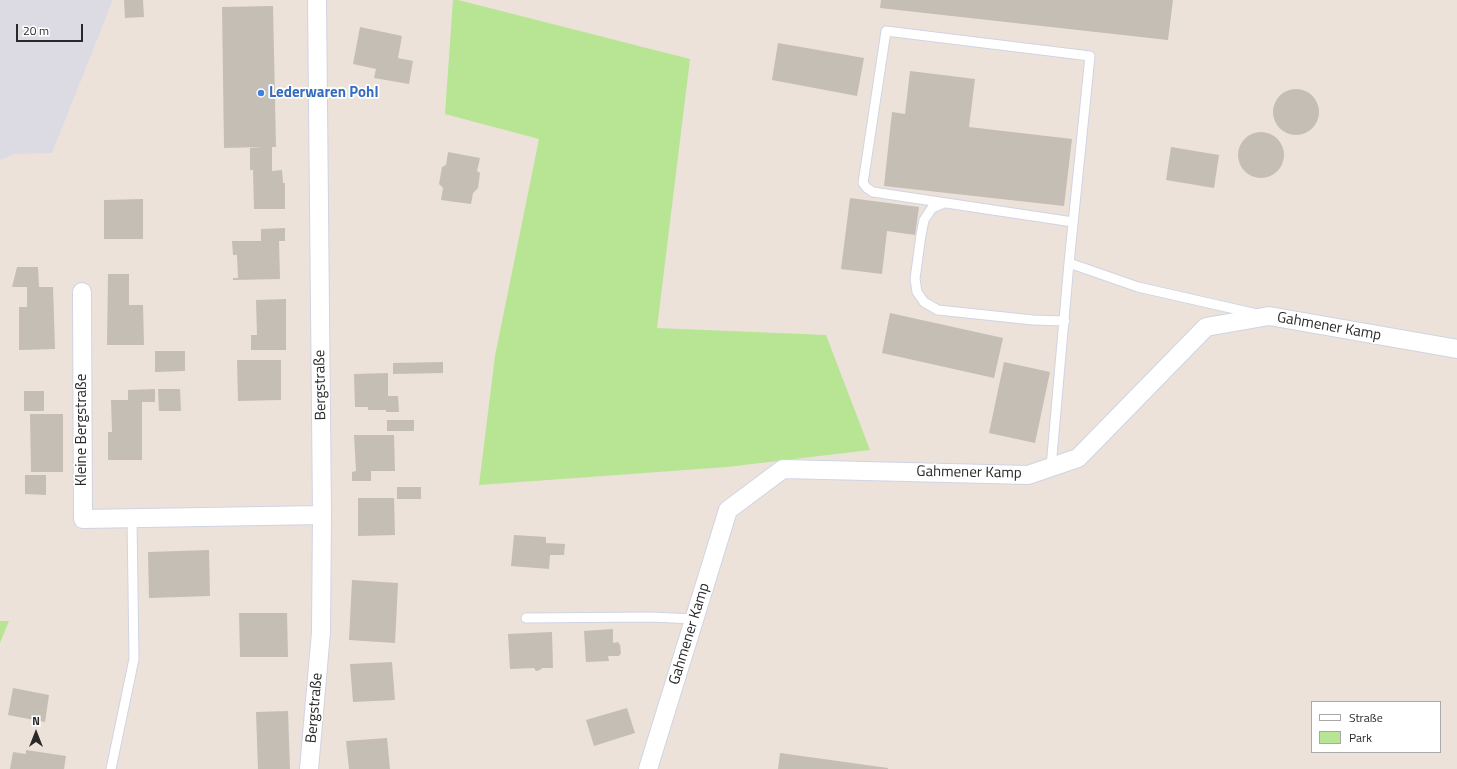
<!DOCTYPE html>
<meta charset="utf-8">
<style>
body{margin:0}
#map{position:relative;width:1457px;height:769px;overflow:hidden;background:#ece2da;font-family:"Titillium Web",sans-serif}
canvas{display:block}
.legend{position:absolute;left:1311px;top:701px;width:130px;height:52px;box-sizing:border-box;background:#fff;border:1px solid #a9a9a9;margin:0;padding:5px 7px;list-style:none;font-size:12px;color:#292929}
.legend li{display:flex;align-items:center;gap:8px;height:20px}
.legend b{width:20px;border:1px solid #a9a9a9}
.north{position:absolute;left:16px;top:713px;width:40px;height:40px;-webkit-text-stroke:3px #fff;paint-order:stroke;rotate:0deg;font-size:11px;font-weight:700;line-height:16px;text-align:center;color:#292929}
.north::after{content:'';display:block;margin:auto;width:14px;height:18px;background:#292929;clip-path:polygon(50% 0,100% 100%,50% 72%,0 100%)}
.scale{position:absolute;left:16px;top:24px;width:67px;height:18px;box-sizing:border-box;border:2px solid #292929;border-top:0;padding-left:5px;font-size:12px;line-height:14px;white-space:nowrap;color:#292929;-webkit-text-stroke:3px #fff;paint-order:stroke}
</style>
<div id="map">
<canvas width="1457" height="769"></canvas>
<ul class="legend">
<li><b style="height:5px;background:#fff"></b>Straße</li>
<li><b style="height:11px;background:#b7e593"></b>Park</li>
</ul>
<div class="north">N</div>
<div class="scale">20 m</div>
</div>
<script>
const g = document.querySelector('canvas').getContext('2d');
g.lineJoin = 'round';
function fill(path, color) {
  g.fillStyle = color;
  g.fill(path, 'evenodd');
}
function shape(rows) {
  const path = new Path2D();
  for (const r of rows) {
    if (r.length === 3) {
      path.moveTo(r[0] + r[2], r[1]);
      path.arc(r[0], r[1], r[2], 0, 2 * Math.PI);
      continue;
    }
    path.moveTo(r[0], r[1]);
    for (let i = 2; i < r.length; i += 2) path.lineTo(r[i], r[i + 1]);
  }
  return path;
}
function strokePath(path, color, width, dash) {
  g.strokeStyle = color;
  g.lineWidth = width;
  g.lineCap = dash ? 'butt' : 'round';
  g.setLineDash(dash || []);
  g.stroke(path);
}
function write(font, color, halo, rows, align = 'center') {
  g.font = font + ' "Titillium Web",sans-serif';
  g.lineWidth = 3.5;
  g.setLineDash([]);
  g.textBaseline = 'middle';
  g.strokeStyle = halo;
  g.fillStyle = color;
  for (const [text, x, y, turn = 0] of rows) {
    g.save();
    g.translate(x, y);
    g.rotate((+turn || 0) * Math.PI / 180);
    g.textAlign = isNaN(turn) ? turn : align;
    if (halo) g.strokeText(text, 0, 0);
    g.fillText(text, 0, 0);
    g.restore();
  }
}
fill(shape([
 [0,0,113,0,52,153,15,154,0,160]
]), '#dcdbe4');
fill(shape([
 [453,0,458,0,690,59,657,328,826,335,870,450,727,467,479,485,495,356,539,139,445,114],
 [0,621,9,621,0,643]
]), '#b7e593');
fill(shape([
 [124,0,143,0,144,17,125,18],
 [881,0,1173,0,1168,40,880,8],
 [273,6,276,147,272,147,272,171,282,170,283,183,285,183,285,209,254,209,253,170,250,170,250,148,262,147,224,148,222,7],
 [360,27,402,36,398,58,413,61,409,84,374,78,376,69,353,64],
 [778,43,864,58,857,96,772,80],
 [910,71,975,79,969,127,1072,139,1064,206,884,186,892,112,905,114],
 [1296,112,23],
 [1261,155,23],
 [1171,147,1219,155,1214,188,1166,180],
 [448,152,480,158,477,171,480,173,478,188,473,193,471,204,441,200,443,188,439,184,442,167,446,165],
 [850,198,919,207,915,235,887,231,882,274,841,269],
 [143,199,143,239,104,239,104,200],
 [285,228,285,241,279,241,280,279,233,280,233,278,238,278,237,255,233,255,232,241,261,241,261,229],
 [17,267,38,267,39,287,53,287,55,349,19,350,19,307,27,307,27,287,12,287],
 [108,274,129,274,129,305,143,305,144,345,107,345],
 [286,299,286,350,251,350,251,335,257,335,256,300],
 [890,313,1003,338,994,378,882,353],
 [155,351,185,351,185,371,155,372],
 [237,360,281,360,281,400,238,401],
 [443,362,443,373,393,374,393,363],
 [1004,362,1050,372,1035,443,989,433],
 [388,373,388,396,398,396,399,412,386,412,386,410,368,410,368,407,355,407,354,374],
 [155,389,155,402,142,402,142,460,108,460,108,432,112,432,111,400,128,400,128,390],
 [158,389,180,389,181,411,159,411],
 [24,391,44,391,44,411,24,411],
 [30,414,63,414,63,472,31,472],
 [387,420,414,420,414,431,387,431],
 [354,435,394,435,395,471,371,471,371,481,352,481,352,472,356,471],
 [25,475,46,475,46,495,25,494],
 [397,487,421,487,421,499,397,499],
 [358,498,394,498,395,535,358,536],
 [514,535,546,537,546,543,565,544,564,555,550,555,549,569,511,566],
 [209,550,210,596,149,598,148,552],
 [352,580,398,583,395,643,349,640],
 [239,613,287,613,288,657,240,657],
 [613,629,613,643,618,642,620,645,621,653,619,656,608,656,609,661,586,662,584,631],
 [552,632,553,668,542,668,540,670,536,671,534,668,510,669,508,634],
 [392,662,395,700,353,702,350,664],
 [13,688,49,695,45,722,8,715],
 [627,708,635,733,594,746,586,720],
 [288,711,290,769,258,769,256,712],
 [387,738,390,769,349,769,346,741],
 [26,750,66,756,64,769,10,769,13,752,26,754],
 [780,753,888,768,888,769,778,769]
]), '#c4beb5');
const lane = shape([
 [944,203,932,208,924,220,921,235,915,279,917,292,924,302,938,310,1033,320,1065,321],
 [1073,222,873,192,867,188,863,183,886,31,1090,56,1069,263,1138,287,1257,314],
 [1051,467,1069,263],
 [526,618,651,617,695,619],
 [111,769,134,659,132,518]
]);
const street = shape([
 [82,292,83,519,322,515],
 [309,769,321,632,322,515,317,0],
 [648,769,728,510,783,469,1028,475,1078,458,1206,327,1269,316,1457,349]
]);
strokePath(lane, '#cfd4e3', 11);
strokePath(street, '#cfd4e3', 20);
strokePath(lane, '#fff', 9);
strokePath(street, '#fff', 18);
for (const [x, y, r, color] of [
 [261,93,4,"#3f7fe0"]
]) {
  const dot = new Path2D();
  dot.arc(x, y, r, 0, 2 * Math.PI);
  g.fillStyle = color;
  g.fill(dot);
  strokePath(dot, '#fff', 1.5);
}
write('bold 15px', '#366cbe', '#fff', [
 ["Lederwaren Pohl",269,93]
], 'left');
write('15px', '#292929', '#fff', [
 ["Gahmener Kamp",1329,327,10],
 ["Bergstraße",321,385,-91],
 ["Kleine Bergstraße",82,430,-90],
 ["Gahmener Kamp",969,473,1],
 ["Gahmener Kamp",690,634,-73],
 ["Bergstraße",315,708,-85]
]);
</script>
